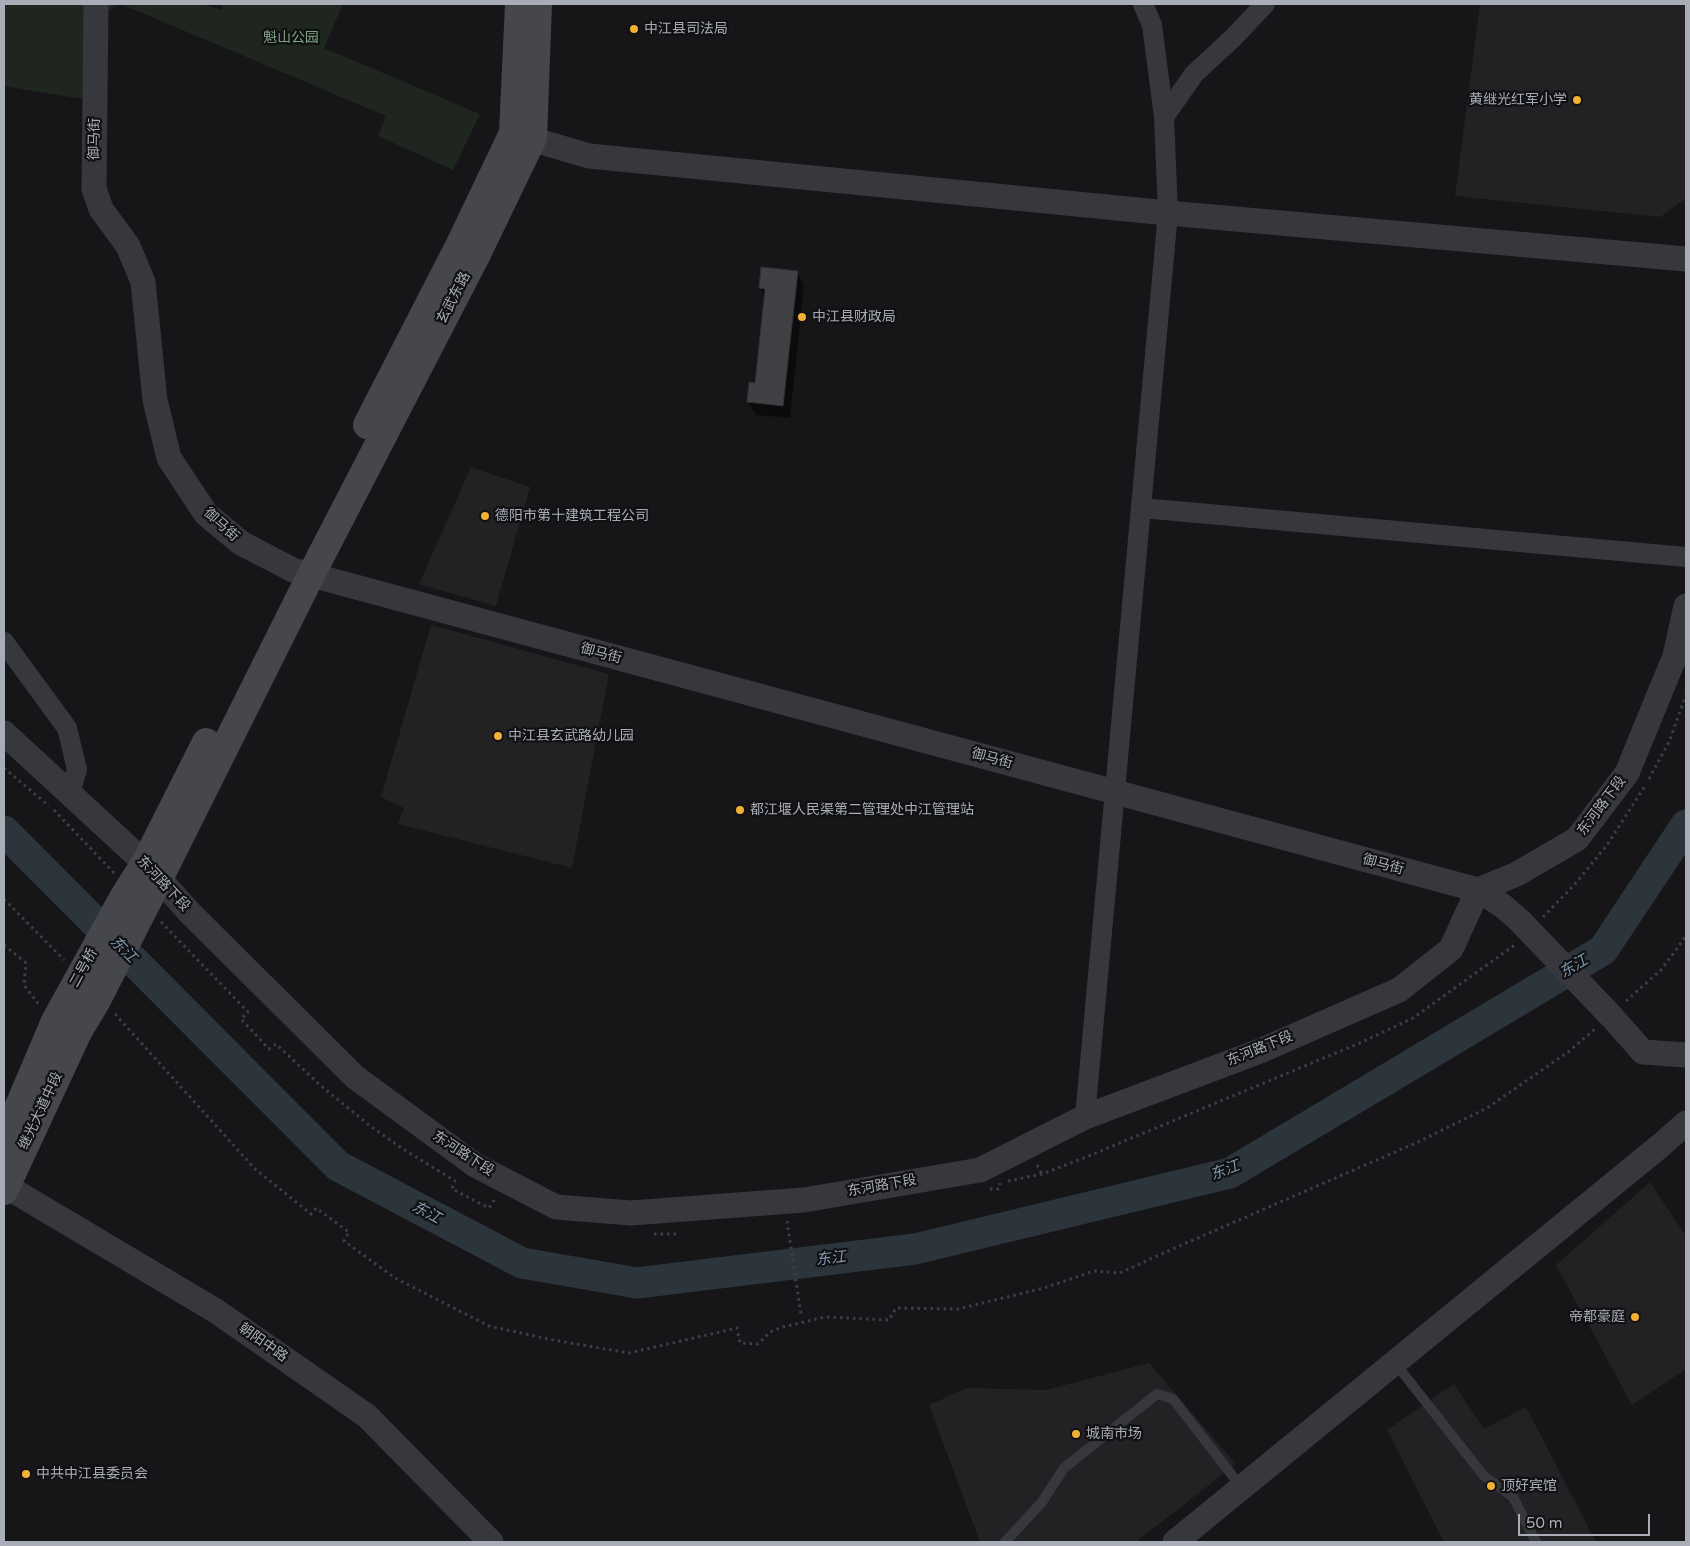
<!DOCTYPE html>
<meta charset="utf-8">
<style>
body{margin:0}
#map{position:relative;width:1690px;height:1546px;overflow:hidden;background:#161618;font-family:"Varela Round",sans-serif}
canvas{display:block}
.frame{position:absolute;inset:0;border:5px solid #a8adb8;pointer-events:none}
.scale{position:absolute;left:1518px;top:1514px;width:132px;height:22px;box-sizing:border-box;border:2px solid #a8adb8;border-top:0;padding-left:6px;font-size:15px;line-height:18px;white-space:nowrap;color:#a8adb8;-webkit-text-stroke:4px #111113;paint-order:stroke}
</style>
<div id="map">
<canvas width="1690" height="1546"></canvas>
<div class="frame"></div>
<div class="scale">50 m</div>
</div>
<script>
const g = document.querySelector('canvas').getContext('2d');
g.lineJoin = 'round';
function fill(path, color) {
  g.fillStyle = color;
  g.fill(path, 'evenodd');
}
function shape(rows) {
  const path = new Path2D();
  for (const r of rows) {
    path.moveTo(r[0], r[1]);
    for (let i = 2; i < r.length; i += 2) path.lineTo(r[i], r[i + 1]);
  }
  return path;
}
function strokePath(path, color, width, dash) {
  g.strokeStyle = color;
  g.lineWidth = width;
  g.lineCap = dash ? 'butt' : 'round';
  g.setLineDash(dash || []);
  g.stroke(path);
}
function write(font, color, halo, rows, align = 'center') {
  g.font = font + ' "Varela Round","Noto Sans SC",sans-serif';
  g.lineWidth = 4.5;
  g.setLineDash([]);
  g.textBaseline = 'middle';
  g.strokeStyle = halo;
  g.fillStyle = color;
  for (const [text, x, y, turn = 0] of rows) {
    g.save();
    g.translate(x, y);
    g.rotate((+turn || 0) * Math.PI / 180);
    g.textAlign = isNaN(turn) ? turn : align;
    if (halo) g.strokeText(text, 0, 0);
    g.fillText(text, 0, 0);
    g.restore();
  }
}
fill(shape([
 [1480,4,1686,4,1686,198,1660,217,1455,196],
 [471,467,530,487,496,606,419,584],
 [431,625,609,674,572,868,398,824,404,808,381,797],
 [1650,1182,1686,1236,1686,1369,1632,1405,1556,1265],
 [1149,1363,1236,1464,1136,1542,980,1542,929,1405,967,1388,1046,1390],
 [1454,1384,1484,1429,1526,1407,1596,1542,1444,1542,1387,1430]
]), '#222225');
fill(shape([
 [4,4,120,4,107,11,101,102,4,86],
 [121,4,203,4,221,10,223,4,336,4,342,6,324,48,480,114,453,170,378,136,386,116]
]), '#1e261f');
fill(shape([
 [797,272,804,285,790,418,756,415,748,402,756,384,765,297,760,288]
]), '#0007');
strokePath(shape([
 [4,831,338,1166,522,1263,637,1283,915,1249,1230,1173,1603,950,1686,825]
]), '#2c353c', 31);
const building = shape([
 [761,267,798,271,783,406,747,402,749,382,755,383,765,289,759,288,761,267]
]);
fill(building, '#404145');
strokePath(building, '#303034', 1);
strokePath(shape([
 [4,768,49,806],
 [1649,779,1669,742,1686,695],
 [54,810,114,873],
 [4,899,64,960],
 [1543,917,1576,883,1607,845,1645,786],
 [161,922,248,1012,241,1019,269,1049,276,1044,320,1085,369,1125,403,1149,455,1181,452,1189,489,1208,495,1199],
 [4,945,26,963,24,985,40,1006],
 [1626,1001,1661,970,1686,936],
 [115,1014,255,1169,311,1214,316,1208,349,1232,344,1241,395,1278,489,1326,553,1340,629,1353,737,1328,740,1343,758,1344,770,1332,783,1327,825,1317,889,1320,896,1308,958,1309,1044,1288,1094,1271,1120,1273,1168,1251,1418,1142,1487,1108,1568,1052,1595,1029],
 [1037,1165,1042,1174],
 [1008,1181,1042,1174,1084,1158,1360,1043,1413,1018,1516,944],
 [990,1189,999,1189,1000,1183],
 [787,1221,801,1314],
 [654,1234,676,1234,677,1230]
]), '#3d3f44', 3, [2.5, 4]);
strokePath(shape([
 [1395,1363,1484,1476,1513,1497,1536,1542],
 [1005,1542,1042,1502,1064,1468,1157,1394,1173,1399,1242,1488]
]), '#37383d', 10);
strokePath(shape([
 [1164,117,1194,74,1234,37,1265,4],
 [1142,508,1686,557],
 [4,642,67,728,77,769,70,794],
 [1085,1117,1168,213,1164,117,1152,25,1143,4]
]), '#37383d', 20);
strokePath(shape([
 [96,4,94,189,101,209,128,246,143,282,155,400,169,458,206,514,241,543,293,570,1478,890,1503,906,1520,921],
 [514,134,589,156,1168,213,1686,259],
 [4,733,145,863,190,913,355,1077,475,1165,556,1207,631,1213,804,1200,980,1170,1085,1117,1260,1051,1399,990,1451,949,1478,890,1517,874,1577,839,1627,773,1675,656,1686,606],
 [1611,1016,1643,1052,1686,1055],
 [4,1185,216,1311,367,1416,491,1542],
 [1175,1542,1660,1146,1686,1123]
]), '#37383d', 25);
strokePath(shape([
 [367,425,459,246,513,133,519,4],
 [145,863,206,742],
 [159,879,311,575,477,254,533,138,538,4],
 [4,1141,55,1021],
 [4,1191,78,1032]
]), '#45474d', 28);
strokePath(shape([
 [1520,921,1611,1016]
]), '#37383d', 25);
strokePath(shape([
 [55,1021,124,896,145,863],
 [78,1032,96,1002,159,879]
]), '#45474d', 28);
for (const [x, y, r, color] of [
 [634,29,5,"#f2b134"],
 [1577,100,5,"#f2b134"],
 [802,317,5,"#f2b134"],
 [485,516,5,"#f2b134"],
 [498,736,5,"#f2b134"],
 [740,810,5,"#f2b134"],
 [1635,1317,5,"#f2b134"],
 [1076,1434,5,"#f2b134"],
 [26,1474,5,"#f2b134"],
 [1491,1486,5,"#f2b134"]
]) {
  const dot = new Path2D();
  dot.arc(x, y, r, 0, 2 * Math.PI);
  g.fillStyle = color;
  g.fill(dot);
  strokePath(dot, '#111113', 2);
}
write('14px', '#a8adb8', '#111113', [
 ["中江县司法局",644,29],
 ["黄继光红军小学",1567,100,"right"],
 ["中江县财政局",812,317],
 ["德阳市第十建筑工程公司",495,516],
 ["中江县玄武路幼儿园",508,736],
 ["都江堰人民渠第二管理处中江管理站",750,810],
 ["帝都豪庭",1625,1317,"right"],
 ["城南市场",1086,1434],
 ["中共中江县委员会",36,1474],
 ["顶好宾馆",1501,1486]
], 'left');
write('14px', '#7fa381', '#111113', [
 ["魁山公园",291,38]
]);
write('14px', '#a8adb8', '#111113', [
 ["御马街",95,139,-89],
 ["玄武东路",454,298,-63],
 ["御马街",221,525,42],
 ["御马街",601,654,15],
 ["御马街",992,759,15],
 ["东河路下段",1602,806,-53],
 ["御马街",1383,865,15],
 ["东河路下段",163,884,47],
 ["二号桥",84,968,-61],
 ["东河路下段",1260,1049,-22],
 ["继光大道中段",41,1111,-65],
 ["东河路下段",463,1154,33],
 ["东河路下段",882,1186,-10],
 ["朝阳中路",263,1343,35]
]);
write('italic 15px', '#7f9bb3', '#111113', [
 ["东江",123,950,45],
 ["东江",1574,967,-31],
 ["东江",1225,1171,-21],
 ["东江",426,1213,28],
 ["东江",831,1259,-7]
]);
</script>
